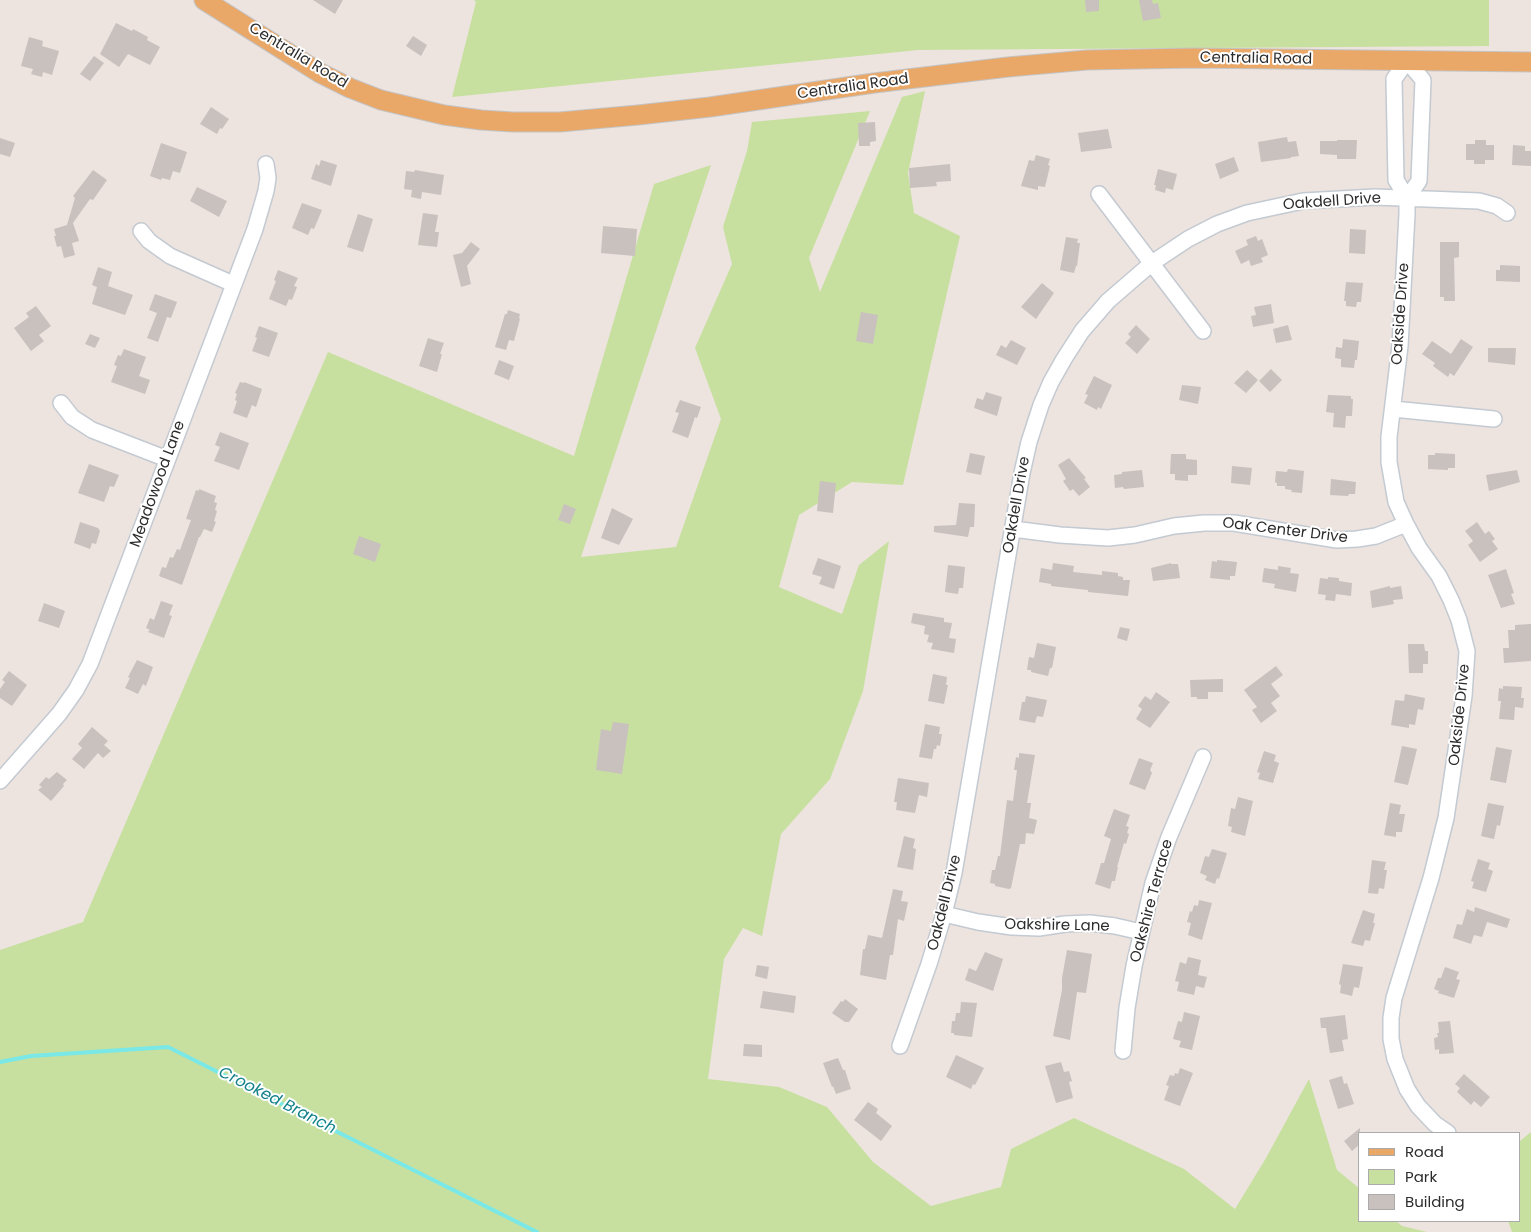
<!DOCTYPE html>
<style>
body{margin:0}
#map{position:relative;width:1531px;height:1232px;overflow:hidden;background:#ede3df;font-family:Poppins,sans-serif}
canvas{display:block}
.legend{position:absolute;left:1358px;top:1132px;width:162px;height:90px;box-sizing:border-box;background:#fff;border:1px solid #ababab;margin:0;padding:6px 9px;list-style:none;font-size:15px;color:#2c2c2c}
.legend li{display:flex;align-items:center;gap:10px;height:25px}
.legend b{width:25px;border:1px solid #ababab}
</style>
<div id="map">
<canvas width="1531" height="1232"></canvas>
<ul class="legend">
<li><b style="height:6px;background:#e9a768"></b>Road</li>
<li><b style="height:14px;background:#c7e09f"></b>Park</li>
<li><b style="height:14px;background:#c8c1be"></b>Building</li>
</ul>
</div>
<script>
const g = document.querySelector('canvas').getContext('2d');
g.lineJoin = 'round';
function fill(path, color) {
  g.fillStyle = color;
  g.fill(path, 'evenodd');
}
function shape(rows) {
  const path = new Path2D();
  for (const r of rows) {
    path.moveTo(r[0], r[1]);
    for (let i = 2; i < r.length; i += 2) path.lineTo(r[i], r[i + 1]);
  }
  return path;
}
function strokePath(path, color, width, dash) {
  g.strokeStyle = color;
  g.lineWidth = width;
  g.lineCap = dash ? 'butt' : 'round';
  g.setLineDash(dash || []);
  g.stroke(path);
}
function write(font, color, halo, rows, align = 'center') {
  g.font = font + ' Poppins,sans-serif';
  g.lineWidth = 4;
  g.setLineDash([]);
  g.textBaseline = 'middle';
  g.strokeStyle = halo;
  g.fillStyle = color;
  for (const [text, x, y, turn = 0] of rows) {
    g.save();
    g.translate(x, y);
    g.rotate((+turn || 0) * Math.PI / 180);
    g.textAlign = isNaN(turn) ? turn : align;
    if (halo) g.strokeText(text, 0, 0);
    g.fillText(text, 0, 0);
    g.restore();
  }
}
fill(shape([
 [474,0,1489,0,1489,46,918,50,452,97,476,2],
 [925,91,908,173,914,213,960,236,903,485,852,482,799,515,779,587,842,614,859,565,889,541,863,691,830,779,781,834,762,936,743,928,724,959,708,1079,779,1087,827,1107,873,1162,931,1206,1001,1187,1011,1149,1074,1118,1184,1169,1235,1209,1266,1158,1309,1079,1337,1170,1360,1189,1360,1221,1396,1221,1402,1226,1427,1232,0,1232,0,950,83,922,328,352,574,456,654,184,711,165,581,557,676,547,721,419,695,348,732,264,723,227,747,151,752,122,870,111,809,258,820,292,902,97],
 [1531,1132,1531,1232,1512,1232,1508,1221,1520,1221,1520,1141]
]), '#c7e09f');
strokePath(shape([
 [0,1062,31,1056,168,1047,537,1232]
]), '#79e8e7', 4);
fill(shape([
 [313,0,343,0,335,14],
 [1085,0,1099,0,1099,11,1086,12],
 [1139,0,1152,0,1153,4,1158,3,1161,18,1143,21],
 [116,23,132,31,133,29,148,37,147,40,160,47,150,65,128,54,119,67,100,54],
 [413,36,427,45,421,56,406,46],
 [29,37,43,41,42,46,59,51,52,75,43,72,42,77,31,74,33,69,21,66],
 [94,56,104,63,90,81,80,74],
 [211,107,229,119,222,129,220,128,217,134,200,124],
 [875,122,876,141,870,142,870,146,859,146,858,123],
 [1108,129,1112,148,1081,152,1078,133],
 [1287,137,1288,142,1296,141,1299,156,1291,157,1291,158,1261,162,1258,142],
 [0,138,15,143,10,157,0,154],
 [1337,140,1357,140,1356,159,1337,159,1337,155,1320,154,1320,141,1337,141],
 [1475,140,1486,140,1486,145,1494,145,1494,160,1485,160,1485,164,1474,164,1474,160,1466,160,1466,144,1475,144],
 [161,143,187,152,180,173,173,171,170,180,162,178,161,180,150,176],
 [1513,145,1525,146,1525,151,1531,151,1531,166,1512,165],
 [1036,155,1050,159,1048,165,1050,166,1045,187,1038,186,1038,190,1021,186,1029,160,1034,161],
 [1234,157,1239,171,1220,179,1215,164],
 [321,160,337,165,331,186,311,179,316,164,319,166],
 [950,164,951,181,936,182,937,186,910,188,909,168],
 [1158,169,1177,174,1173,190,1166,188,1165,193,1155,190,1156,185,1154,185],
 [93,170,107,180,93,200,90,199,73,223,79,241,72,243,75,255,64,258,61,246,57,247,54,236,56,236,54,229,67,225,75,198,73,196],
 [415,170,444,175,441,195,422,192,421,199,411,197,412,190,404,189,406,171,414,172],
 [197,187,227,201,219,217,190,201],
 [302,203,322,210,314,229,311,228,308,235,292,228],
 [423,213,438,215,435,232,439,232,437,247,418,245],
 [358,214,373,219,363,252,347,247],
 [603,226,637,229,635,256,601,253],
 [1350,229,1366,230,1365,254,1349,253],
 [1256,236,1258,241,1262,239,1268,255,1261,258,1263,262,1251,266,1249,260,1241,264,1235,251,1248,245,1246,240],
 [1066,237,1078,239,1077,243,1080,243,1077,266,1076,266,1074,273,1060,270],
 [471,242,480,249,467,266,471,284,461,287,453,255,462,253],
 [1440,242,1459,242,1459,257,1454,258,1455,301,1444,301,1444,297,1440,297],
 [1500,265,1520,266,1520,282,1496,281,1496,270,1500,270],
 [98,267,112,272,108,286,133,295,125,315,92,304,97,287,92,285],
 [278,270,298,278,294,286,297,287,292,300,289,299,286,306,269,299,276,281,274,280],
 [1346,282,1363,283,1361,302,1357,302,1356,307,1346,306,1346,301,1344,301],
 [1042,283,1054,293,1036,319,1021,307],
 [155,294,177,302,171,318,167,317,158,342,147,338,157,313,149,310],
 [1271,304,1274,323,1253,327,1251,316,1256,315,1254,307],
 [36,306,51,326,39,335,44,341,31,351,14,328,29,317,26,313],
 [508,310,520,314,519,318,520,319,514,341,509,340,506,350,495,347,505,314,507,314],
 [861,312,878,315,873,344,856,341],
 [1136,325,1150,339,1137,354,1125,343,1131,337,1128,334],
 [1288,325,1292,340,1276,343,1273,329],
 [259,326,278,333,269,357,252,351,257,338,255,337],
 [90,334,100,338,95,348,85,344],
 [428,338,444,343,440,354,442,354,437,372,419,366],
 [1343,339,1359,341,1357,360,1355,360,1354,368,1341,367,1341,359,1335,358,1336,347,1342,348],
 [1461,339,1473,347,1454,376,1450,373,1448,377,1433,366,1435,363,1422,354,1432,341,1451,354],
 [1011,340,1026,348,1017,365,996,355,1001,345,1006,348],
 [1488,348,1516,348,1515,365,1488,362],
 [124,349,146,357,139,376,150,380,145,394,111,382,117,366,114,365,118,355,121,356],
 [499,360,514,366,509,380,494,374],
 [1271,369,1282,380,1270,392,1259,381],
 [1247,370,1258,380,1246,393,1234,383],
 [1094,376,1112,385,1101,409,1098,407,1097,410,1084,403,1088,395,1085,394],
 [240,382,244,383,244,382,262,389,256,407,252,405,247,418,233,413,237,401,235,400,237,394,235,393],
 [1182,385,1201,387,1198,404,1179,400],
 [986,392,1002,397,997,416,974,408,977,398,983,400],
 [1328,395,1351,396,1351,399,1353,399,1352,416,1346,416,1345,428,1333,427,1334,413,1326,412],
 [680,400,701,407,697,418,695,417,688,438,672,432,679,413,675,412],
 [220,432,249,443,239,470,214,461,220,447,215,445],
 [970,453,985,456,981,475,966,472],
 [1435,453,1455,454,1455,468,1448,468,1448,470,1428,469,1428,455,1435,455],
 [1171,454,1186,454,1186,459,1197,460,1197,475,1188,475,1188,481,1175,480,1175,474,1170,474],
 [1069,458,1086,478,1084,479,1090,487,1079,496,1073,489,1070,491,1063,481,1066,479,1058,465],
 [89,464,119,475,114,487,110,486,104,502,78,493],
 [1232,466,1252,468,1250,485,1231,483],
 [1288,469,1304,471,1302,493,1291,492,1292,490,1285,489,1285,486,1277,486,1277,483,1275,482,1276,471,1287,472],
 [1142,470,1144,487,1124,489,1123,487,1115,488,1114,475,1122,474,1122,472],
 [1517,470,1520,482,1489,491,1486,475],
 [1331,479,1356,482,1355,494,1349,494,1348,496,1330,495],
 [820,481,836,483,833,513,817,511],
 [199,489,216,496,214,502,217,503,215,510,217,511,214,521,216,522,212,532,204,529,200,537,199,537,182,585,159,576,162,567,166,568,170,557,173,558,177,549,180,550,191,520,186,519,196,490,199,491],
 [959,503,975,504,974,527,970,527,968,537,934,532,934,526,956,525],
 [564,504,576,509,570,524,558,520],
 [612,508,633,519,619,545,601,538],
 [80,522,98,528,100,531,96,544,92,543,90,549,74,543],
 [1477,522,1485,534,1489,531,1495,539,1492,541,1498,549,1480,562,1468,545,1473,541,1465,531],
 [359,536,381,544,375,562,353,554],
 [818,558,841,566,834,589,819,584,822,577,812,574],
 [1217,560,1237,562,1235,576,1230,576,1230,580,1210,578,1212,561,1217,562],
 [1053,563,1074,566,1073,572,1102,575,1102,571,1118,573,1118,576,1123,577,1123,580,1130,580,1128,596,1088,592,1088,590,1051,586,1051,584,1039,582,1041,568,1052,570],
 [1171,563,1171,564,1178,564,1180,578,1153,581,1151,568],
 [948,565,965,567,963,588,959,588,958,594,945,592],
 [1278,566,1291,568,1290,573,1299,574,1296,592,1274,588,1275,584,1262,582,1264,568,1278,570],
 [1506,569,1514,593,1511,594,1515,604,1501,608,1488,575],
 [1328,577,1339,578,1339,581,1352,583,1351,596,1336,594,1335,601,1325,600,1326,595,1318,594,1320,578,1328,579],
 [1390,586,1390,588,1401,586,1403,599,1393,600,1394,604,1372,608,1370,591],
 [161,601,173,605,169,615,172,616,164,638,148,632,150,630,146,628,150,618,154,620],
 [44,603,65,611,59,628,38,621],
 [913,613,944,618,944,622,952,623,949,638,956,639,954,653,931,649,933,643,927,642,929,635,924,634,925,626,911,623],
 [1531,624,1531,661,1504,663,1503,648,1509,648,1508,630,1515,630,1515,625],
 [1120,627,1130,629,1127,641,1117,638],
 [1037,643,1056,647,1052,668,1050,668,1048,676,1031,672,1031,670,1027,670,1029,657,1034,658],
 [1408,644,1424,644,1425,651,1428,651,1428,664,1423,664,1423,673,1409,673],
 [137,660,153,667,146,686,143,684,138,694,125,688,130,678,128,677],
 [1276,666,1283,675,1271,684,1280,696,1271,703,1277,711,1261,723,1252,710,1257,707,1244,690],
 [9,671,27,685,12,706,0,698,0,689,5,682,2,680],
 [933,674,947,677,946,685,948,685,944,704,928,701],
 [1223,679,1223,692,1208,692,1208,699,1197,699,1197,697,1191,697,1190,680],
 [1503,686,1522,687,1521,698,1524,698,1523,708,1515,707,1514,720,1499,719,1501,701,1498,701,1499,688,1503,689],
 [1156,692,1170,702,1150,728,1136,719,1142,709,1138,706,1145,696,1151,700],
 [1405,694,1425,698,1423,710,1418,709,1415,725,1409,724,1409,728,1391,725,1395,700,1404,701],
 [1026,696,1047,700,1043,717,1037,716,1035,723,1019,720,1022,702,1025,702],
 [613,722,629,724,622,774,596,770,601,729,611,731],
 [925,724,940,727,939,734,942,734,940,746,937,745,936,749,934,749,932,759,919,757],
 [92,727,108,741,104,745,111,751,103,758,98,753,84,769,72,759,82,748,78,744],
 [1402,746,1417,749,1408,785,1394,782],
 [1496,747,1512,750,1506,783,1490,780],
 [1264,751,1276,755,1274,761,1279,763,1273,783,1258,779,1260,773,1257,772],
 [1019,753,1035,755,1027,803,1031,803,1029,818,1037,820,1034,834,1026,833,1025,844,1020,844,1011,888,1009,889,995,886,995,884,990,883,992,870,995,870,998,856,1000,856,1007,800,1013,801,1017,770,1014,770,1016,757,1019,758],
 [1139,758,1153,763,1150,770,1152,773,1145,790,1129,784],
 [57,772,67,780,63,784,64,786,51,801,38,790,42,787,39,785,46,777,49,779],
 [898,778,929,783,927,797,919,795,915,813,896,810,897,802,894,802],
 [1238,797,1253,801,1245,836,1231,832,1232,827,1228,826,1231,808,1235,809],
 [1390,803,1401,805,1399,814,1405,814,1402,832,1396,832,1396,837,1384,835],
 [1488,803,1504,806,1500,826,1497,825,1494,839,1481,836],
 [1114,809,1130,815,1126,826,1129,827,1127,833,1129,834,1126,844,1124,843,1117,867,1118,867,1115,881,1112,881,1110,889,1095,884,1101,863,1104,863,1111,839,1104,836],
 [904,836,915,839,913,848,916,849,913,870,897,867],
 [1212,849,1227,853,1219,879,1217,878,1215,884,1205,880,1207,876,1200,873,1205,856,1209,857],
 [1478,859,1490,863,1488,869,1493,871,1486,892,1472,888,1474,882,1471,881],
 [1372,860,1386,862,1384,870,1387,870,1384,889,1379,888,1378,894,1368,893],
 [893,889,903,891,901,901,908,902,904,921,898,919,893,955,890,955,886,980,860,975,863,949,865,949,868,935,882,938],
 [1199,900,1212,903,1202,940,1188,935,1191,923,1187,922,1190,911,1192,912,1194,905,1198,906],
 [1475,907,1510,919,1507,928,1487,922,1482,937,1474,935,1471,944,1453,938,1457,924,1462,925,1467,909,1474,912],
 [1363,910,1375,914,1373,923,1375,923,1370,941,1365,940,1363,946,1351,943],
 [1067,950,1092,954,1086,993,1077,992,1070,1040,1053,1036,1062,990,1062,978],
 [985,952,1003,959,993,991,965,980,969,968,976,971],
 [1188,957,1201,960,1198,975,1207,977,1204,988,1196,986,1194,995,1177,991,1179,982,1175,981,1180,962,1186,964],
 [1343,964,1363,967,1359,988,1354,987,1352,996,1340,993,1341,985,1339,984],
 [757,965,769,967,767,979,755,976],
 [1445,967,1459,972,1456,979,1460,980,1454,998,1438,993,1439,991,1434,989,1438,978,1441,978],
 [763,991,796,996,794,1013,760,1008],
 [845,999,858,1009,849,1022,845,1022,832,1013,841,1001,843,1002],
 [961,1002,977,1003,972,1037,954,1035,954,1033,951,1033,952,1021,955,1021,956,1013,960,1013],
 [1184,1012,1200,1016,1192,1050,1179,1047,1181,1041,1173,1039,1178,1021,1182,1022],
 [1345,1015,1348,1039,1342,1040,1344,1051,1330,1053,1326,1028,1321,1028,1320,1018],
 [1450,1021,1454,1053,1439,1054,1439,1049,1435,1050,1434,1038,1438,1037,1437,1033,1439,1033,1438,1022],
 [744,1044,762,1045,762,1057,743,1056],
 [956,1055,984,1068,975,1085,973,1084,971,1089,946,1077],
 [838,1058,843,1070,845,1070,851,1089,836,1094,833,1086,832,1087,823,1063],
 [1061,1062,1064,1072,1069,1071,1072,1081,1069,1082,1073,1098,1056,1103,1045,1066],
 [1180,1068,1193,1073,1180,1106,1164,1100,1169,1086,1166,1085,1170,1075,1174,1076,1175,1073,1178,1074],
 [1464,1074,1490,1097,1481,1107,1474,1101,1471,1105,1457,1092,1460,1088,1455,1084],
 [1342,1076,1344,1084,1347,1083,1354,1104,1338,1109,1329,1080],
 [868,1102,878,1109,876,1113,892,1126,881,1141,854,1120],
 [1360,1128,1360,1144,1352,1151,1344,1141]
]), '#c8c1be');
const minor = shape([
 [1099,194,1203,331],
 [1407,198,1419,181,1423,80,1407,61,1394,79,1396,180,1407,198,1407,214,1400,346,1389,437,1389,462,1396,502,1406,524,1419,548,1439,576,1451,600,1459,620,1467,651,1464,696,1446,818,1431,878,1394,998,1391,1018,1391,1039,1395,1059,1407,1089,1418,1106,1435,1124,1448,1133],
 [141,231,149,241,170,256,233,284],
 [61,403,72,417,92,430,167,459],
 [1393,409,1494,419],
 [1013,529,1060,535,1108,538,1135,535,1174,526,1204,523,1234,523,1337,540,1357,539,1376,536,1406,524],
 [0,781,59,714,76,690,90,664,255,229,266,191,268,178,266,164],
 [944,914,978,922,1012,927,1039,928,1065,924,1090,923,1115,926,1141,932],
 [900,1046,929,964,944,914,954,873,1022,473,1029,442,1041,405,1051,382,1064,359,1082,331,1108,301,1152,263,1188,239,1217,224,1247,213,1303,201,1375,197,1479,201,1497,206,1507,213],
 [1123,1051,1127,1008,1134,966,1153,883,1169,837,1203,757]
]);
const major = shape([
 [204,0,320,73,350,88,381,100,444,115,481,120,513,122,560,122,638,115,710,107,874,83,1008,67,1087,60,1193,58,1531,62]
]);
strokePath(minor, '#c3cad1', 18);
strokePath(major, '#c4c4c4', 21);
strokePath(minor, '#fff', 15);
strokePath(major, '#e9a768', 19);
write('15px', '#2c2c2c', '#fff', [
 ["Centralia Road",298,56,31],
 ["Centralia Road",1256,59,1],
 ["Centralia Road",853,87,-8],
 ["Oakdell Drive",1332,202,-4],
 ["Oakside Drive",1401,314,-86],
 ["Meadowood Lane",158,484,-70],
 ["Oakdell Drive",1017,505,-80],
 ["Oak Center Drive",1285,531,7],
 ["Oakside Drive",1460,715,-84],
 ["Oakshire Terrace",1152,901,-75],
 ["Oakdell Drive",945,903,-76],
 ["Oakshire Lane",1057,926,1]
]);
write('italic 16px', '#15828a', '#fff', [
 ["Crooked Branch",277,1101,27]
]);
</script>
